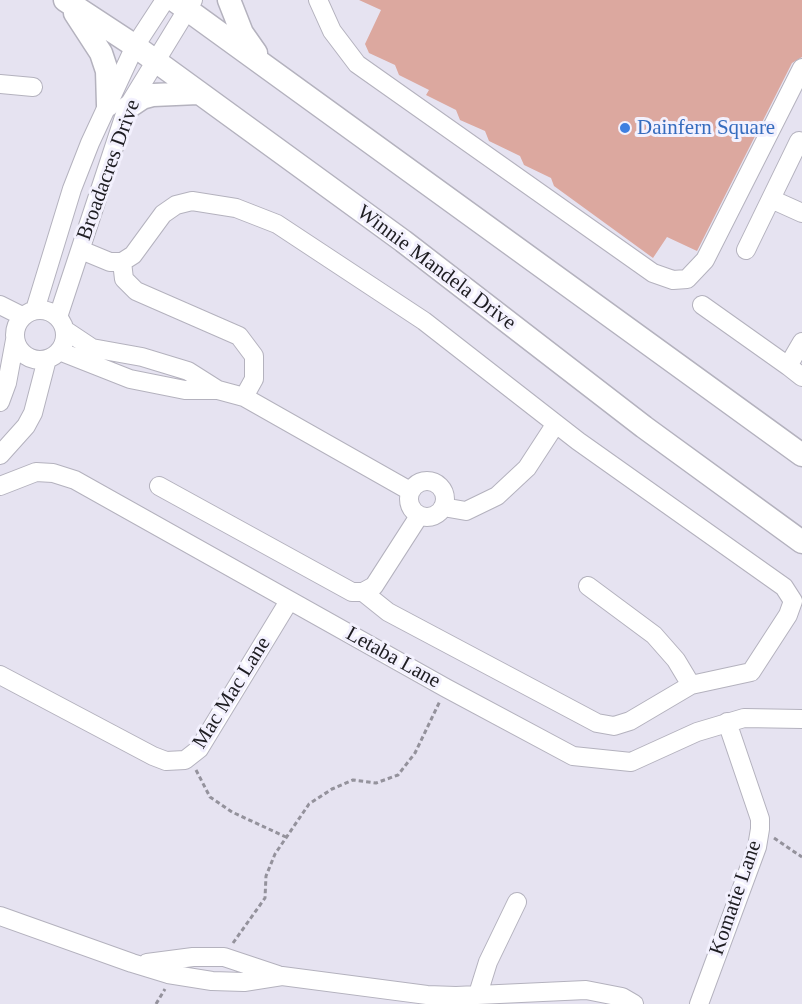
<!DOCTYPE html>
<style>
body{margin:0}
canvas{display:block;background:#e6e3f1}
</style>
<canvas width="802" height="1004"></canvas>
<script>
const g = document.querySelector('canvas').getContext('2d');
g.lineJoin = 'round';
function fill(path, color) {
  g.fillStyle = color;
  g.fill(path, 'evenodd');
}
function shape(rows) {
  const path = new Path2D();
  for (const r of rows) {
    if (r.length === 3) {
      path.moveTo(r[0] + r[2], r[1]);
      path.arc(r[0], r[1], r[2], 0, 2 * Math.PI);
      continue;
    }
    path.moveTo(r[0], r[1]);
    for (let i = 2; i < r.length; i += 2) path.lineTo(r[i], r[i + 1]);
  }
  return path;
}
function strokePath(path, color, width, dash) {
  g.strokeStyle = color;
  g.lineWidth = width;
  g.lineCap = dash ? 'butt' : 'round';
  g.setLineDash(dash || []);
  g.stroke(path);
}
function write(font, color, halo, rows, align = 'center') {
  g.font = font + ' "Times New Roman",serif';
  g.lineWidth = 6;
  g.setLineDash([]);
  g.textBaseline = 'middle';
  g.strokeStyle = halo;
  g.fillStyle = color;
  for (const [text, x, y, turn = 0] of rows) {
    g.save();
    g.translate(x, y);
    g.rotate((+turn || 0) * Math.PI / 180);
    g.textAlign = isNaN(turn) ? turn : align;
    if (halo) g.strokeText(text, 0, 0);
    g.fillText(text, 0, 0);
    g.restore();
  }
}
fill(shape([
 [359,0,802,0,802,57,792,63,697,251,667,237,653,258,554,186,551,178,524,165,520,156,489,141,485,131,460,120,456,110,426,95,429,90,399,75,395,65,369,53,365,44,381,10]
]), '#dca89f');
const minor = shape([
 [318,0,332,31,357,64,653,273,673,280,687,279,705,260,802,68],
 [0,84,33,87],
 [771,199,802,213],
 [81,250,110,262,122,262,133,255,163,214,176,205,192,201,236,208,277,224,424,321,578,441,784,587,793,601,788,615,751,672,691,685,630,721,614,726,597,723,388,612,363,592],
 [746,250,799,141],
 [122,262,124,279,136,291,239,336,254,356,254,379,244,397],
 [0,305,22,316],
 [702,305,788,366],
 [40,335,25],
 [35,310,72,189,90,143,135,46,165,0],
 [58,317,127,108,193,0],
 [65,330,92,348,142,357,188,371,218,390,244,397,410,491],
 [802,342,788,366,802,377],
 [59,351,130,379,185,390,218,390],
 [0,402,7,383,15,340],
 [0,455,26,426,33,413,47,359],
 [427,499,18],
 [0,486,36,472,53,473,75,480,446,688,573,756,631,762,697,732,744,718,802,719],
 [159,486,352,592,363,592,374,586,419,516],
 [443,507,466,511,497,496,527,468,555,425],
 [588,586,654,635,676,660,691,685],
 [0,675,153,756,166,761,185,760,199,749,289,601],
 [0,916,132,963,168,974,212,981,244,982,282,976,427,995,456,996,586,990,622,997,634,1004],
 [147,963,193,957,224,957,278,975],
 [478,994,488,962,517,902],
 [699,1004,757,847,760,829,760,819,727,722]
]);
const major = shape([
 [65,0,135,46,403,241,644,427,802,542],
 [174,0,802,455],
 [229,0,242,33,256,53],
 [75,13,101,53,107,71,108,105],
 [127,108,142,98,153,95,198,93]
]);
strokePath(minor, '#b4b2be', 20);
strokePath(major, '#b4b2be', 25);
strokePath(shape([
 [196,770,210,797,232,812,286,837],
 [774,838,802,857],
 [233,943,265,898,266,876,275,854,309,804,332,789,353,780,376,783,398,775,415,753,440,701],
 [156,1004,165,989]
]), '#94929c', 3, [4.5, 3]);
strokePath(minor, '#fff', 18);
strokePath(major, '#fff', 22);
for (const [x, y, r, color] of [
 [625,128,6,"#3f7fe0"]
]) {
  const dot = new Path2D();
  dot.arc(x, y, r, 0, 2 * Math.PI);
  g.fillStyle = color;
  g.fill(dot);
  strokePath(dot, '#f3f1fe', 2);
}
write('21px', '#366cbe', '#f3f1fe', [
 ["Dainfern Square",637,128]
], 'left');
write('21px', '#1e1d22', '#f3f1fe', [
 ["Broadacres Drive",109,170,-70],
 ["Winnie Mandela Drive",436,268,37],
 ["Letaba Lane",393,658,29],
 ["Mac Mac Lane",232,693,-58],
 ["Komatie Lane",736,898,-71]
]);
</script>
